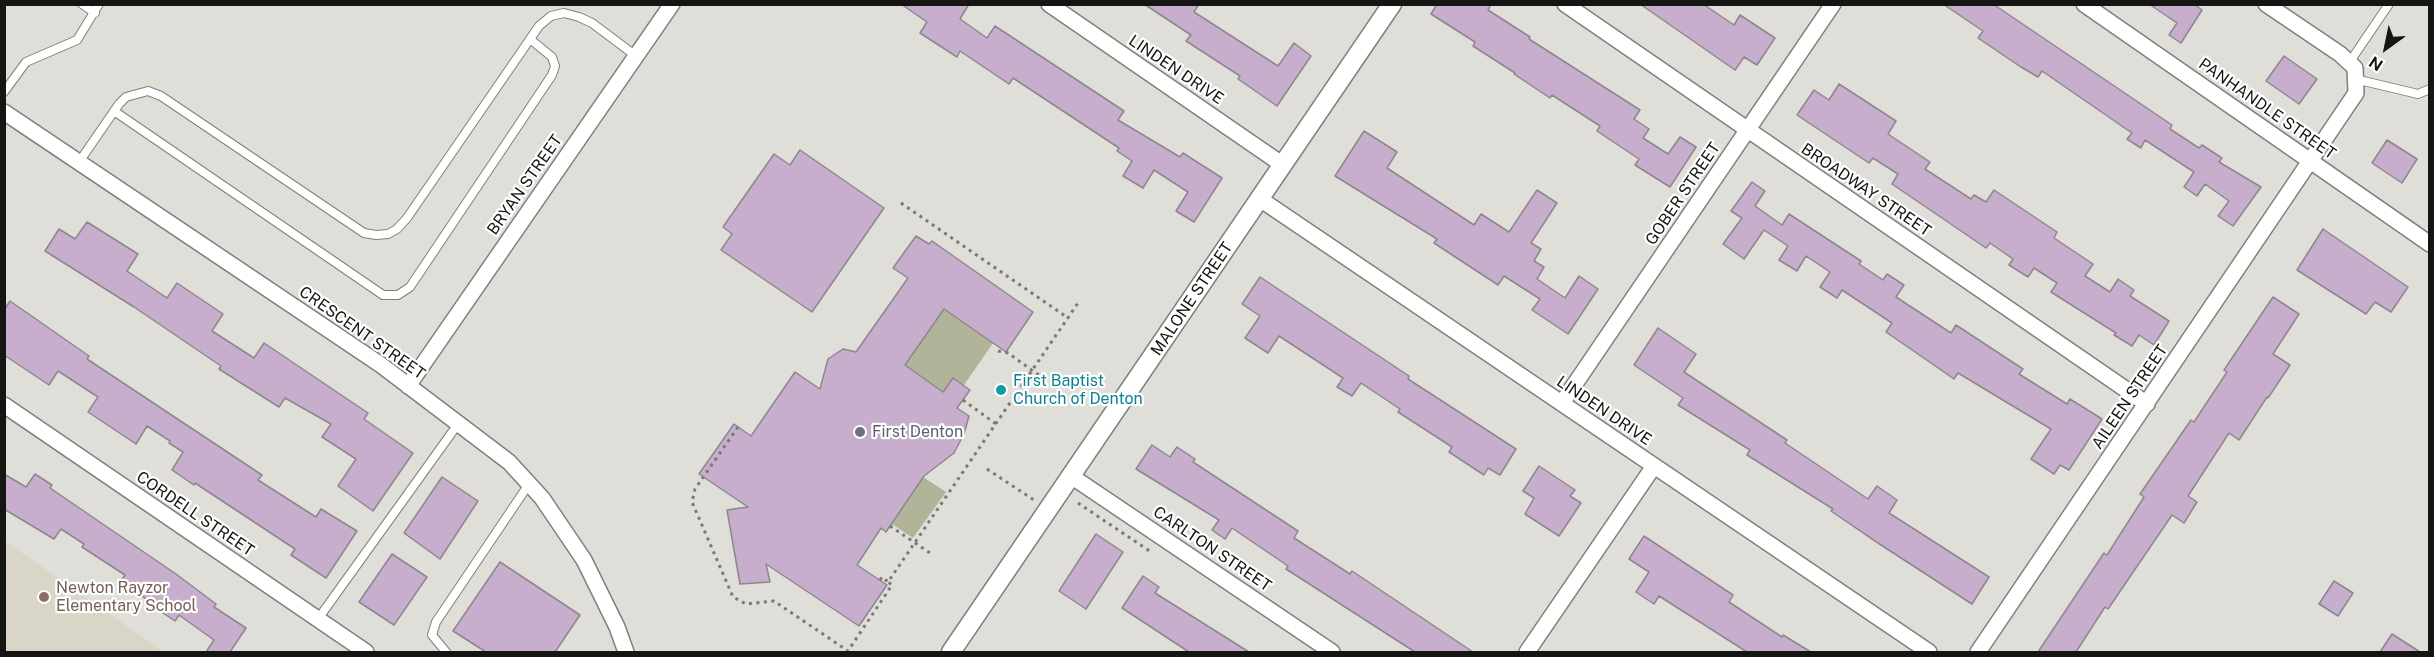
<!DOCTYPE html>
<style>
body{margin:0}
#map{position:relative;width:2434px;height:657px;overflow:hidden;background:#e0ded8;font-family:"Public Sans",sans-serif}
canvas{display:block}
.frame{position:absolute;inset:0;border:6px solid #151513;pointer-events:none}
.north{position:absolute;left:2356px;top:18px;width:60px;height:60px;-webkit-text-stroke:4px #fff;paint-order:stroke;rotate:213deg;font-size:16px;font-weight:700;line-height:24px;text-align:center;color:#151513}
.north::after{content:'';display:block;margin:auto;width:21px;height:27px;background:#151513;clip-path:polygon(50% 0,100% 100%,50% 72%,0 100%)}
</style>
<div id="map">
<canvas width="2434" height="657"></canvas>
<div class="frame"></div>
<div class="north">N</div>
</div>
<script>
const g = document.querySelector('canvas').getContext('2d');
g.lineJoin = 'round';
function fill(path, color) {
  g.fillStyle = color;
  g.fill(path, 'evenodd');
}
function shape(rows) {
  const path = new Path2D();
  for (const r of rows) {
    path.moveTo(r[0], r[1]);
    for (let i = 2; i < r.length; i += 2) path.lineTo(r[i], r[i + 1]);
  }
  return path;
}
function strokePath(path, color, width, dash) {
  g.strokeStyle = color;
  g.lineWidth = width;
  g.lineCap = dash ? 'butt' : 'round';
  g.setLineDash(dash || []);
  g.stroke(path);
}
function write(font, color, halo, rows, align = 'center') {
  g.font = font + ' "Public Sans",sans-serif';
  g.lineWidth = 4.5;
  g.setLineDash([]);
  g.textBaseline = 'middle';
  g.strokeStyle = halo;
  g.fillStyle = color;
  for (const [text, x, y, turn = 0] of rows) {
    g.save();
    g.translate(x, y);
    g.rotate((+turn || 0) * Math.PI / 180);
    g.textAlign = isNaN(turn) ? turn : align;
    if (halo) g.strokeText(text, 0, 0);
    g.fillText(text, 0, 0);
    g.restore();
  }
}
fill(shape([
 [5,541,164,652,5,652]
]), '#d9d5c7');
fill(shape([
 [944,309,993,343,964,385,953,378,943,392,914,372,902,369],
 [923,477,946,492,913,538,892,524]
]), '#b2b49a');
const building = shape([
 [901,4,969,4,960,19,987,38,995,26,1124,111,1118,120,1180,157,1183,153,1222,178,1194,222,1176,211,1188,192,1154,170,1143,188,1123,176,1132,161,1117,151,1119,148,1013,78,1009,84,960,51,957,57,920,33,927,22,901,4],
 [1144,4,1199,4,1194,12,1278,66,1294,43,1311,56,1277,106,1238,79,1240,76,1186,41,1191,35,1144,4],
 [1437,4,1491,4,1488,10,1530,37,1529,39,1640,110,1634,119,1649,129,1643,138,1668,154,1680,137,1696,147,1670,187,1635,165,1639,159,1597,131,1600,126,1552,95,1550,98,1514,74,1515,73,1473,46,1475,42,1431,14,1437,4],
 [1640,4,1703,4,1734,25,1740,15,1775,38,1757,65,1744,57,1735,70,1640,4],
 [1943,4,1993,4,2172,125,2170,129,2199,148,2202,145,2222,158,2219,162,2261,187,2233,226,2218,216,2229,201,2205,184,2197,196,2184,187,2194,172,2145,140,2141,148,2127,139,2132,133,2042,71,2038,77,2021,67,1978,38,1983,31,1943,4],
 [2149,4,2194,4,2202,10,2181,43,2169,35,2177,23,2149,4],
 [2284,56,2317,79,2299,104,2266,81,2284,56],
 [1839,84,1896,121,1888,134,1930,162,1925,169,1971,199,1974,195,1986,202,1994,190,2057,232,2054,238,2093,264,2085,276,2110,292,2118,279,2134,290,2130,296,2169,321,2154,345,2139,335,2132,346,2114,335,2116,333,2051,292,2057,283,2034,268,2028,277,2009,265,2013,259,1990,243,1986,248,1892,184,1898,174,1873,158,1869,163,1797,115,1814,90,1829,100,1839,84],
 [1364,131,1397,152,1387,168,1474,225,1481,214,1509,232,1537,190,1557,203,1531,243,1541,249,1534,261,1544,267,1537,279,1565,298,1579,276,1598,289,1568,334,1532,310,1540,299,1504,276,1498,285,1434,243,1437,239,1335,176,1364,131],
 [2387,140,2417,159,2402,183,2372,163,2387,140],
 [800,150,884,208,812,312,721,250,732,234,723,227,774,154,790,165,800,150],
 [1752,182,1765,191,1755,206,1782,225,1789,214,1861,261,1859,264,1883,280,1887,274,1904,285,1896,297,1951,333,1956,325,2023,369,2019,374,2067,404,2070,399,2102,419,2069,470,2060,465,2054,474,2031,459,2051,429,1958,373,1954,379,1931,363,1886,332,1892,323,1842,290,1837,298,1820,287,1830,272,1806,256,1797,271,1779,260,1788,246,1764,230,1744,259,1723,244,1742,218,1731,211,1752,182],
 [87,222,138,254,127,271,167,298,177,283,223,314,212,331,254,358,264,343,368,413,364,419,413,453,373,511,338,486,356,459,322,437,331,424,285,398,279,407,219,369,221,366,134,307,45,251,59,229,75,239,87,222],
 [2323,229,2408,287,2391,312,2375,302,2366,314,2297,270,2323,229],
 [916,236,929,244,932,241,1033,312,1006,352,944,309,905,365,943,392,953,378,970,390,957,408,969,416,964,434,954,453,924,476,886,532,881,528,857,565,887,585,859,626,766,564,770,582,740,584,727,510,748,507,699,474,734,424,751,436,795,372,820,389,828,359,843,349,856,352,908,278,893,268,916,236],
 [1260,277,1409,376,1408,379,1516,449,1500,475,1488,468,1484,475,1449,452,1452,447,1398,412,1400,409,1361,383,1352,396,1337,387,1343,378,1279,336,1268,353,1245,338,1260,316,1242,304,1260,277],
 [2273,297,2299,314,2273,354,2290,365,2268,398,2267,397,2239,440,2229,433,2188,496,2197,502,2184,523,2172,515,2108,609,2105,607,2076,652,2038,652,2104,553,2107,555,2144,497,2140,494,2191,420,2194,422,2227,372,2224,370,2273,297],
 [10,301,89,356,87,359,262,475,258,480,316,517,321,509,357,531,326,578,291,555,295,549,195,483,194,485,172,470,183,452,169,443,170,441,147,426,136,444,88,412,98,397,58,371,49,385,4,355,4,310,10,301],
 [1658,328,1696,354,1684,372,1787,440,1785,443,1868,499,1877,486,1897,500,1889,513,1989,577,1972,604,1881,545,1831,511,1833,509,1747,455,1750,450,1678,405,1683,398,1634,365,1658,328],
 [1152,445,1170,457,1177,447,1195,459,1193,462,1298,531,1294,538,1350,574,1352,571,1473,652,1415,652,1286,569,1288,566,1232,528,1225,539,1212,530,1219,520,1136,469,1152,445],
 [1539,466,1575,490,1570,496,1581,503,1559,536,1525,514,1534,498,1523,491,1539,466],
 [4,474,26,487,35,474,52,485,50,488,176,574,216,604,214,607,246,628,230,652,206,652,214,640,179,615,175,621,160,611,162,609,120,582,125,575,82,547,84,544,61,529,54,539,4,509,4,474],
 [442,477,478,501,440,559,404,533,442,477],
 [1096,534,1123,552,1086,609,1059,591,1096,534],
 [1644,536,1733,595,1729,602,1782,637,1783,635,1811,652,1747,652,1659,596,1654,604,1636,592,1649,572,1629,559,1644,536],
 [392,554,427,577,394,625,359,602,392,554],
 [500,562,580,615,555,652,486,652,453,631,500,562],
 [1143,576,1159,587,1155,593,1249,652,1189,652,1122,608,1143,576],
 [2334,581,2353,593,2338,616,2319,604,2334,581],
 [2392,634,2420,652,2380,652,2392,634]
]);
fill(building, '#c7aecd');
strokePath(building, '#8c878d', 1.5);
const service = shape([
 [82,4,95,13],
 [2349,63,2389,4],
 [2355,79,2418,94,2430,89],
 [4,92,26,62,77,40,99,4],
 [114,111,383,295,398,295,410,287,552,75,555,66,552,57,530,39],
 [79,162,119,104,126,97,148,91,161,96,364,233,376,235,388,234,397,229,407,218,539,26,551,16,564,13,579,17,592,23,636,56],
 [318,619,458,424],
 [446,652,432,635,436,622,529,484]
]);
const minor = shape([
 [1049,4,1283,165],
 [1565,4,2147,404],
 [2084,4,2430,244],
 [4,112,381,365,509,462,542,498,584,560,617,627,626,652],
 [1260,199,1929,652],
 [408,386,672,4],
 [1562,403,1833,4],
 [4,405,366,652],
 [1071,476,1332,652],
 [1527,652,1654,466],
 [1978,652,2356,93,2355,68,2340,54,2266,4]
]);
const tertiary = shape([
 [951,652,1392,4]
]);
strokePath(service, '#817f79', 10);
strokePath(minor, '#817f79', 18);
strokePath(tertiary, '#817f79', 21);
strokePath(shape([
 [901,203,1068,318],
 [998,351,1008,353,1047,381],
 [963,400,996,424],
 [738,427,695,489,692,502,733,597,746,604,774,601,848,651,892,585,888,582,1078,303],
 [987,469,1034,500],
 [1078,503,1151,552],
 [890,526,930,553],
 [880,580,882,577,888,582]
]), '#7a7975', 3, [3, 4.5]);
strokePath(service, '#fff', 8);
strokePath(minor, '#fff', 15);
strokePath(tertiary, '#fff', 18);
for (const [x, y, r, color] of [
 [1001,390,6,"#0f9aa8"],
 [860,432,6,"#6b7280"],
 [44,597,6,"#8d6e63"]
]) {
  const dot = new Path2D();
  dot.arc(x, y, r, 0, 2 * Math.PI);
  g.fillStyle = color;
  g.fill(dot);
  strokePath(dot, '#fff', 2);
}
write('16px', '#151513', '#fff', [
 ["LINDEN DRIVE",1176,70,34],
 ["PANHANDLE STREET",2267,109,35],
 ["BRYAN STREET",525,185,-55],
 ["BROADWAY STREET",1866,190,34],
 ["GOBER STREET",1683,194,-56],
 ["MALONE STREET",1192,299,-56],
 ["CRESCENT STREET",362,333,35],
 ["AILEEN STREET",2130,397,-56],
 ["LINDEN DRIVE",1604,411,34],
 ["CORDELL STREET",195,514,34],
 ["CARLTON STREET",1212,549,34]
]);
write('16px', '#0d838f', '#fff', [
 ["First Baptist",1013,381],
 ["Church of Denton",1013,399]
], 'left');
write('16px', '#5b616d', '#fff', [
 ["First Denton",872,432]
], 'left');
write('16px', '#785e54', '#fff', [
 ["Newton Rayzor",56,588],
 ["Elementary School",56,606]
], 'left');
</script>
